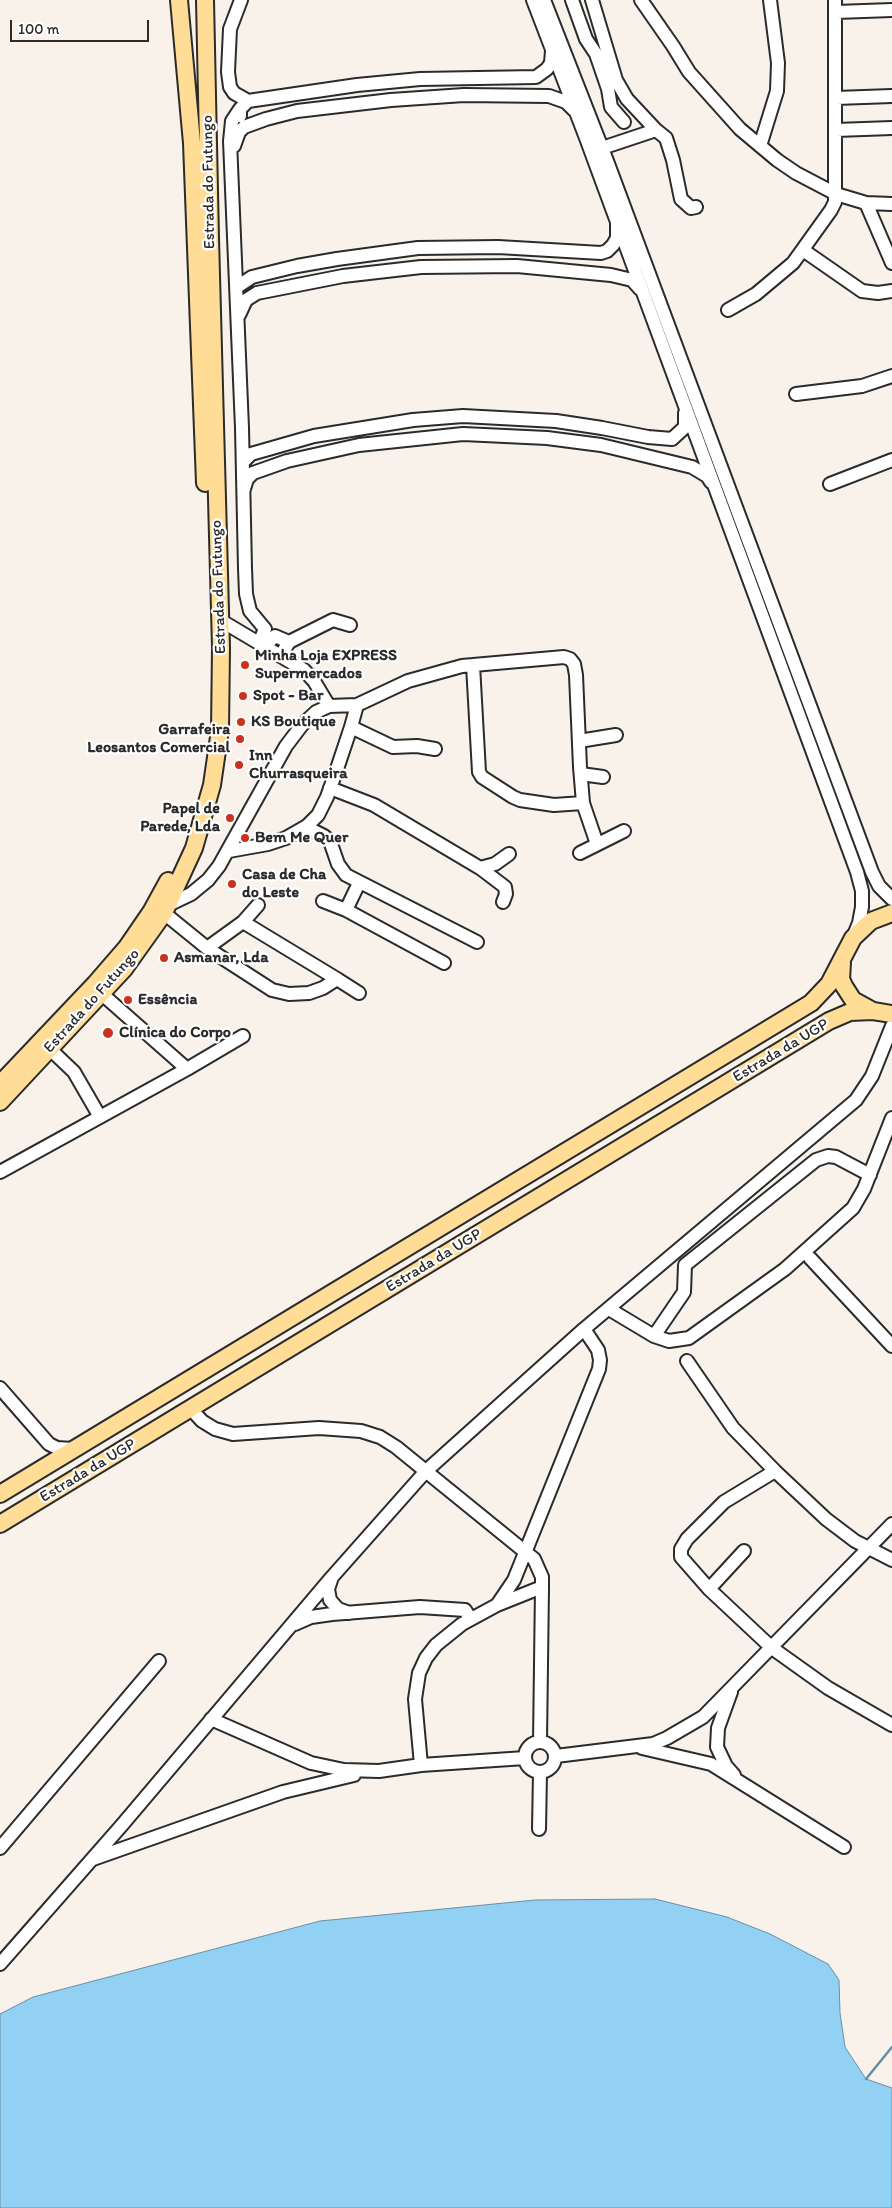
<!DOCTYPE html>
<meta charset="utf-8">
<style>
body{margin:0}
#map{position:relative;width:892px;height:2208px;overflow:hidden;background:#f9f2ea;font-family:Itim,sans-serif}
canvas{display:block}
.scale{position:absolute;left:10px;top:20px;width:139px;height:22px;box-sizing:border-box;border:2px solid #2b2b2b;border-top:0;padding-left:6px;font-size:15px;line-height:18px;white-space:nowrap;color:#2b2b2b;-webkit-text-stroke:4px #fff;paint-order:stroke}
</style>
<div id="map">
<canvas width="892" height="2208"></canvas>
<div class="scale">100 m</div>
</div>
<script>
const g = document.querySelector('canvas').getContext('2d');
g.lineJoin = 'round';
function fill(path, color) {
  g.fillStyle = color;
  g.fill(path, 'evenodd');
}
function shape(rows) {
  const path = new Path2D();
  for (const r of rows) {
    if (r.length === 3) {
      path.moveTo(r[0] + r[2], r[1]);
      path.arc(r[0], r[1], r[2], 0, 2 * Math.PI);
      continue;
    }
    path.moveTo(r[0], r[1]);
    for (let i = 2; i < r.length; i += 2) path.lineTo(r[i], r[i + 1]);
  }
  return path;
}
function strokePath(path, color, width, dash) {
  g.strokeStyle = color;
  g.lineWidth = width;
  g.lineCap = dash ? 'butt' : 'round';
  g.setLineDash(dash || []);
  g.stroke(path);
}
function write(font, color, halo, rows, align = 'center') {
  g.font = font + ' Itim,sans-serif';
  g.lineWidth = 4.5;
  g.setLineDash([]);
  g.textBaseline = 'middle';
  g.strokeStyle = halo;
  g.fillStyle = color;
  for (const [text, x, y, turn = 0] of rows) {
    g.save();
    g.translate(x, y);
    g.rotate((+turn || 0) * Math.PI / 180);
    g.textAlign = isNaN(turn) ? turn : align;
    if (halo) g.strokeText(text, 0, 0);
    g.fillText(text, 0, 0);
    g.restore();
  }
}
const water = shape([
 [655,1899,727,1917,770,1934,828,1964,839,1980,840,2013,845,2047,866,2079,892,2088,892,2208,0,2208,0,2014,33,1997,320,1921,535,1900,655,1899]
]);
fill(water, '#92d1f3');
strokePath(water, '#698fa3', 1);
strokePath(shape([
 [866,2079,892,2047]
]), '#698fa3', 2.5);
const minor = shape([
 [241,0,230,29,228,72,230,87,234,93,248,101],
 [533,0,586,138,857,872,862,891,862,907,859,923,854,935],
 [544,0,607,161,872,872,879,886,892,899],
 [572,0,586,39,596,54,608,89,611,107,624,122],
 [592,0,616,80,627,99,656,130,602,148],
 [641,0,673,46,689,72,740,129,777,160,796,173,836,194,866,203,892,204],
 [836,12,892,10],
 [836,98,892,96],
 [240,109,232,121,230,141,242,428,245,568,246,594,250,611,265,629,259,643],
 [240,116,240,109,248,101,357,85,420,79,536,77,547,69,551,63,552,51],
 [656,130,666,138,673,160,681,199,691,208,696,207],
 [836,130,892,128],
 [234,146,239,132,244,127,266,119,297,111,391,100,464,95,549,96,566,102,574,110],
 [760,146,777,91,778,63,770,0],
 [866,203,892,263],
 [803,250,862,291,878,293,892,291],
 [237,287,252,277,297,266,337,259,418,248,498,247,601,253,607,251,613,245,617,238,617,224],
 [728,310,756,294,793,263,831,210,835,202,835,0],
 [239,315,246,300,257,293,343,276,421,267,517,266,611,275,632,280,640,289],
 [796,394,862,386,892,376],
 [243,462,251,454,314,436,413,420,463,416,556,421,602,428,648,437,672,439,685,427,685,413],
 [830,484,892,460],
 [244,489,247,479,253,473,287,461,359,445,463,434,547,438,601,445,692,467,707,476,711,482],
 [220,620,304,670,314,681,329,706],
 [265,646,275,636,289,642],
 [281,655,289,642,333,620,350,625],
 [473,665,479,772,482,777,513,797,520,800,554,805,583,803],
 [351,727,393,747,417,746,435,749],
 [579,741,616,735],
 [581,774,603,777],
 [330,788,374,805,480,868,495,864,509,854],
 [306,827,324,836,330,841,338,864,346,875,477,942],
 [229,851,268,844,286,838,307,826,318,815,327,797,338,766,351,727,357,705],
 [580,853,624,831],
 [480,868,505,887,506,894,503,902],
 [359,883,346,910,444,963],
 [323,901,346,910],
 [168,905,191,894,208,880,219,866,286,746,302,725,316,712,329,706,357,705,408,681,462,666,564,657,570,659,574,664,576,675,580,767,583,803,597,844],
 [164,913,207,948,272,990,289,994,309,993,323,988,337,979,243,922],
 [207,948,243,922,258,905],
 [337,979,359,993],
 [102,994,187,1069],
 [50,1049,74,1072,100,1117],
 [0,1172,187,1069,243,1036],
 [810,1258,892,1346],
 [609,1309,654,1336,669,1341,689,1338,785,1269,853,1208,864,1189,892,1118],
 [654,1336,684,1292,685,1265,816,1160,828,1156,836,1157,870,1175],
 [687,1361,733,1428,775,1471,826,1519,855,1541,892,1560],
 [0,1388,49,1444,57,1448,73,1449],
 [191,1409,202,1421,215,1429,233,1434,319,1428,361,1431,380,1437,396,1447,534,1559,542,1577,542,1587,540,1742],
 [775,1471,724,1502,687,1539,681,1549,681,1557,709,1589,772,1648,828,1688,892,1725],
 [331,1580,328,1589,330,1600,338,1609,349,1613],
 [709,1589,744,1551],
 [497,1605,514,1580,599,1369,600,1360,598,1350,584,1329],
 [295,1624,311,1617,332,1614,420,1607,465,1610,470,1618],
 [731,1692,718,1728,717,1747,726,1766,734,1775],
 [211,1719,311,1763,344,1770,379,1771,421,1765,525,1758],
 [540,1757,15],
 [642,1748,711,1764,844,1847],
 [556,1756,653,1744,667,1738,703,1717,892,1524],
 [421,1765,415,1699,419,1673,426,1658,436,1645,462,1624,497,1605,542,1587],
 [539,1829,540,1773],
 [0,1848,159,1661],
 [93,1859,283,1792,354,1775],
 [0,1964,122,1825,332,1577,426,1471,584,1329,856,1100,872,1076,892,1026]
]);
const major = shape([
 [179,0,192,143,205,483],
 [842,963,841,979,844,986,853,1000,873,1011,892,1014],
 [0,1084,95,984,127,947,151,912,168,881],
 [0,1102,124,969,164,913,194,848,212,785,220,730,221,648,210,238,205,0],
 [0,1494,811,1003,829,984,853,938,871,921,892,913],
 [0,1524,829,1021,850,1012,873,1011]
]);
strokePath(minor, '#2b2b2b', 16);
strokePath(major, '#2b2b2b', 20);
strokePath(minor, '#fff', 12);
strokePath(major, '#ffdd96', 16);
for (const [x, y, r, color] of [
 [245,665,5,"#c8321e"],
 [243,696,5,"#c8321e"],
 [241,722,5,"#c8321e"],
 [240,739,5,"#c8321e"],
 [239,765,5,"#c8321e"],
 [230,818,5,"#c8321e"],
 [245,838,5,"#c8321e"],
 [232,884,5,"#c8321e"],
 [164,958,5,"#c8321e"],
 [128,1000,5,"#c8321e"],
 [108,1033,6,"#c8321e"]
]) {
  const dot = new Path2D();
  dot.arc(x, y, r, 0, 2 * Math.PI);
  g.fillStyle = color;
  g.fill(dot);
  strokePath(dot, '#fff', 2);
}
write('16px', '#2b2b2b', '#fff', [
 ["Estrada do Futungo",209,182,-91],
 ["Estrada do Futungo",219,587,-92],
 ["Estrada do Futungo",92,1001,-48],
 ["Estrada da UGP",781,1051,-31],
 ["Estrada da UGP",434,1261,-31],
 ["Estrada da UGP",88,1471,-31]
]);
write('bold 16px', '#2b2b2b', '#fff', [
 ["Minha Loja EXPRESS",255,656],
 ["Supermercados",255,674],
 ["Spot - Bar",253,696],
 ["KS Boutique",251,722],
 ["Garrafeira",230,730,"right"],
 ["Leosantos Comercial",230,748,"right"],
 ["Inn",249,756],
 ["Churrasqueira",249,774],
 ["Papel de",220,809,"right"],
 ["Parede, Lda",220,827,"right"],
 ["Bem Me Quer",255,838],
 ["Casa de Cha",242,875],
 ["do Leste",242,893],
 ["Asmanar, Lda",174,958],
 ["Essência",138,1000],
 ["Clínica do Corpo",119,1033]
], 'left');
</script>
